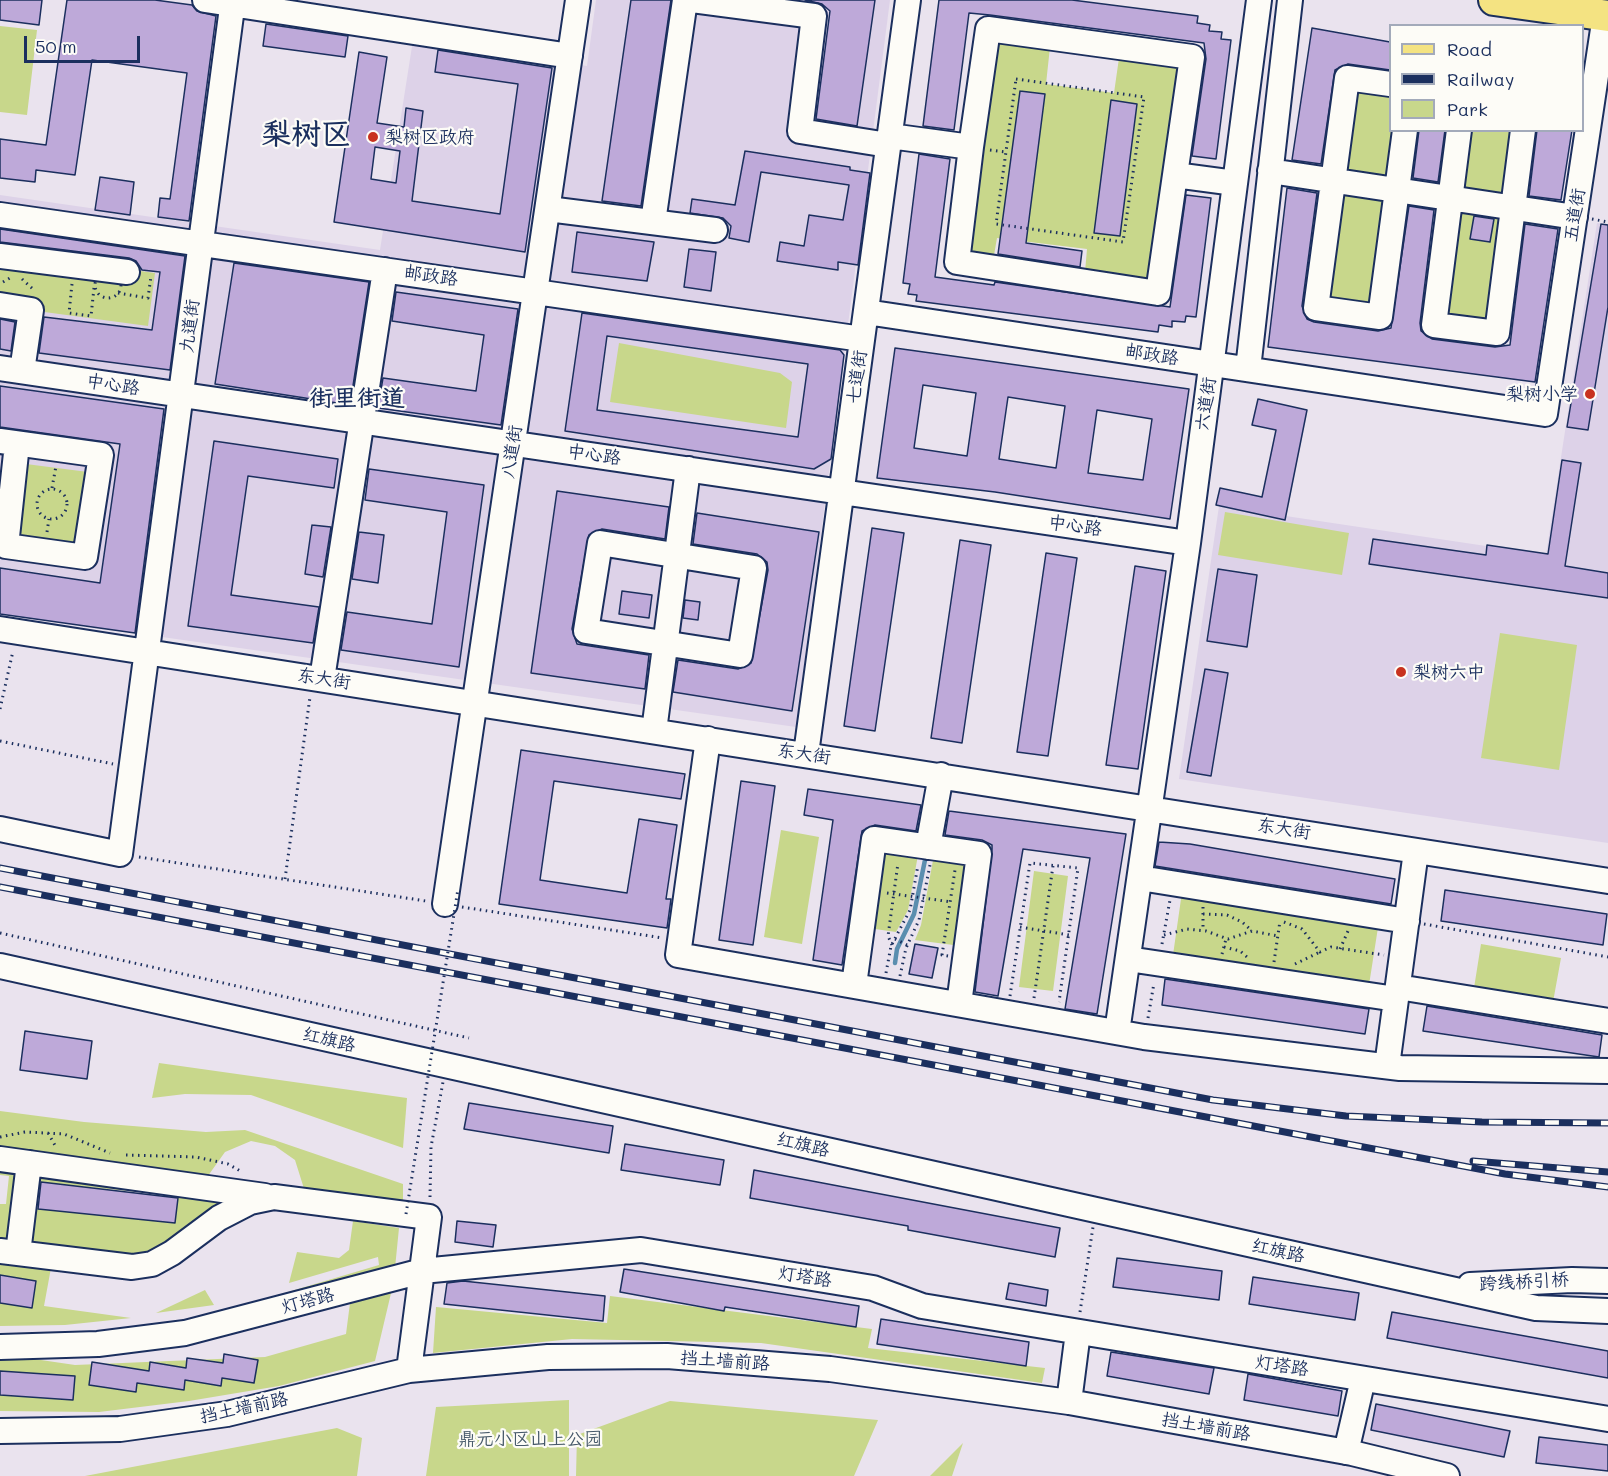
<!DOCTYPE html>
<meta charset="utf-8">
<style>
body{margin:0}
#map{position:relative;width:1608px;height:1476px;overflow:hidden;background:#eae3ee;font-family:Mali,sans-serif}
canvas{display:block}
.legend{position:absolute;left:1389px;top:24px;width:195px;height:108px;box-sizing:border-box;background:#fdfcf7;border:2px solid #a3aaba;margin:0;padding:8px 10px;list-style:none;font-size:18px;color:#1b2f5e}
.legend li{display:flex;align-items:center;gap:12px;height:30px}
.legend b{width:30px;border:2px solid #a3aaba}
.scale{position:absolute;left:24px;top:36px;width:116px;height:27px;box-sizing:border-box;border:3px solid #1b2f5e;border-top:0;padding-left:8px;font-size:18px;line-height:21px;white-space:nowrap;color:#1b2f5e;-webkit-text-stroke:4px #fdfcf7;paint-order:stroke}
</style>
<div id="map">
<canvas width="1608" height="1476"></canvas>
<ul class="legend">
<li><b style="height:8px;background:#f4e382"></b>Road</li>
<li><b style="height:8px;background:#1b2f5e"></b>Railway</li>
<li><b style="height:16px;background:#c8d78b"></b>Park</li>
</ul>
<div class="scale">50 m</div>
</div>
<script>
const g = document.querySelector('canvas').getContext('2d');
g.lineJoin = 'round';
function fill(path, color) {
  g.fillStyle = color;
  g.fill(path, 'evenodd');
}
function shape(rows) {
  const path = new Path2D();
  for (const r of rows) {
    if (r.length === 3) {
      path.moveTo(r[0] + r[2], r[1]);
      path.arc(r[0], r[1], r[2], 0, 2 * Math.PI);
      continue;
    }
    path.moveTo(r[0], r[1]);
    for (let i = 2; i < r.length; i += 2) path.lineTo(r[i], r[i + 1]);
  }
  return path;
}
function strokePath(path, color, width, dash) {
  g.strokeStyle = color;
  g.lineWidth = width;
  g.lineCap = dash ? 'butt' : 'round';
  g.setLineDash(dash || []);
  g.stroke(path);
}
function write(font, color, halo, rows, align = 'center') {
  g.font = font + ' Mali,"LXGW WenKai TC",sans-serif';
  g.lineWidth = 4.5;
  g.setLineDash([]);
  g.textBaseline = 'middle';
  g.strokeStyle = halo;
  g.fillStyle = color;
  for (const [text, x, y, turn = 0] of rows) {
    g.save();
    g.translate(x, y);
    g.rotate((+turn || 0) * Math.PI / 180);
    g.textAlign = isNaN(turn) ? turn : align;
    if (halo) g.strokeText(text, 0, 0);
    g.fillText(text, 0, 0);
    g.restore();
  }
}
fill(shape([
 [596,0,890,0,796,727,0,614,0,195,380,250,413,40,587,66],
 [1597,223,1608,225,1608,843,1179,779,1219,506,1546,555]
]), '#ddd2e8');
fill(shape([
 [0,26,37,30,27,115,0,112],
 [993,40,1050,47,1046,84,1114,93,1119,58,1181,65,1151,282,1085,272,1087,249,997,238,993,261,964,257],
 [1020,91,1044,94,1003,220],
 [1111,100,1137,104,1119,236,1094,233],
 [1356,88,1390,93,1390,130,1395,131,1389,178,1344,172],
 [1469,131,1514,131,1506,193,1461,187],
 [1340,190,1389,197,1374,308,1325,301],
 [1456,207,1506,213,1491,325,1442,318],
 [0,252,155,273,148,326,0,306],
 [619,343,780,373,792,382,786,428,610,402],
 [26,464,88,472,79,543,16,534],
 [1225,512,1349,533,1342,575,1218,555],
 [1500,633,1577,645,1559,770,1481,758],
 [781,830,819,837,802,944,764,937],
 [879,847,918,855,908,910,896,932,868,928],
 [934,855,973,860,961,946,915,940,921,925],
 [1034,871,1068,876,1053,991,1019,987],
 [1182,892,1379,921,1369,985,1173,955],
 [1481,944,1561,958,1553,1002,1474,988],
 [159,1063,407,1098,403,1148,251,1095,185,1094,152,1098],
 [0,1111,84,1122,206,1132,245,1130,403,1184,403,1208,306,1195,295,1160,275,1146,251,1141,225,1152,205,1180,220,1193,224,1205,154,1252,126,1260,55,1246,44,1306,131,1318,65,1325,0,1326,0,1303,36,1281,0,1275,0,1204,6,1204,9,1176,0,1175],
 [38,1182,178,1196,175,1223,35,1208],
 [353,1221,399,1228,395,1268,180,1324,379,1265,378,1257,289,1283,297,1252,339,1258,349,1250],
 [392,1289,375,1361,279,1386,189,1401,99,1412,0,1411,0,1354,75,1365,265,1357,346,1334,350,1303],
 [205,1290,214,1305,156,1313],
 [610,1296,872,1329,868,1348,1045,1368,1042,1383,761,1343,668,1341,572,1339,433,1353,436,1307,607,1323],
 [569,1400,569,1476,426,1476,436,1407],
 [670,1401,878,1420,854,1476,576,1476,577,1435],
 [337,1428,362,1438,357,1476,85,1476],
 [963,1443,952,1476,930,1476]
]), '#c8d78b');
strokePath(shape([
 [895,963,897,949,914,914,926,855]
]), '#5b8eaf', 4.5);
const building = shape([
 [0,0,42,0,39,25,0,20,0,0],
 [67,0,155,0,192,5,197,11,216,16,189,221,158,217,160,198,170,199,187,73,92,60,75,175,36,170,35,182,0,178,0,139,46,145,67,0],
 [631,0,671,0,641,206,602,201,631,0],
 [805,0,875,0,857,126,816,119,830,11,822,4,805,0],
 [939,0,1072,0,1198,16,1197,23,1210,25,1209,31,1222,32,1221,39,1231,40,1216,159,1192,156,1206,59,1204,43,990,15,969,13,954,130,923,126,939,0],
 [266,24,348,36,345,57,263,46,266,24],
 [1312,28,1390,42,1390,70,1348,64,1335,70,1321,164,1292,160,1312,28],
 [438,50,552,68,525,252,334,222,359,52,387,57,377,123,404,127,406,108,423,111,412,201,500,214,518,84,435,72,438,50],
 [375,147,400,151,396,183,371,179,375,147],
 [1020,91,1045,94,1026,243,1082,251,1080,267,998,254,1020,91],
 [1111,100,1137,104,1120,236,1094,233,1111,100],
 [1419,130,1445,130,1438,182,1413,178,1419,130],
 [1537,130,1572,130,1561,200,1529,196,1537,130],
 [745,151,850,167,850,170,870,173,858,265,838,262,838,270,777,261,780,242,804,246,809,215,843,220,849,185,761,172,749,242,729,238,731,226,723,218,690,213,692,199,735,205,745,151],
 [919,154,950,159,935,277,994,285,995,282,1170,307,1186,195,1211,198,1196,317,1186,316,1185,322,1172,321,1172,327,1159,325,1158,332,916,301,917,295,908,294,910,284,903,283,919,154],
 [100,177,134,182,130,215,95,210,100,177],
 [1287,188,1317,193,1302,306,1307,319,1314,322,1378,331,1391,328,1409,206,1434,210,1420,323,1421,331,1432,339,1495,347,1510,345,1525,224,1558,229,1535,382,1268,347,1287,188],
 [1474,216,1494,219,1490,242,1470,239,1474,216],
 [1601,224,1608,225,1608,307,1588,430,1567,427,1601,224],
 [0,229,185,256,170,370,39,353,44,317,152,330,160,272,142,270,136,261,129,258,0,242,0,229],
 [577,232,654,242,647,281,572,272,577,232],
 [689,249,716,252,711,291,684,287,689,249],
 [234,263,369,282,350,405,215,384,234,263],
 [396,292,518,309,501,425,378,408,383,378,476,391,484,335,392,321,396,292],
 [582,313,840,350,844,355,831,459,814,469,565,431,582,313],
 [607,336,808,364,798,437,597,410,607,336],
 [0,319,15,322,11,351,0,349,0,319],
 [895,348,1189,389,1170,519,995,492,877,478,895,348],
 [923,385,976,393,967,456,914,448,923,385],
 [1008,397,1065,406,1056,468,999,459,1008,397],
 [1097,410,1152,419,1143,480,1088,473,1097,410],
 [0,386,164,409,135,633,0,614,0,568,100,583,120,444,0,427,0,386],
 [1258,399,1307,410,1285,520,1216,505,1220,488,1262,497,1276,430,1252,425,1258,399],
 [214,441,338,459,334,488,248,476,231,595,319,607,313,643,188,626,214,441],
 [1562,460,1581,463,1565,566,1608,573,1608,598,1369,564,1373,539,1486,555,1487,545,1548,554,1562,460],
 [369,469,484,485,459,667,341,650,347,612,432,624,447,512,365,500,369,469],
 [557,491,669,507,665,539,602,529,589,535,572,629,577,644,649,655,645,689,531,673,557,491],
 [697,513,819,532,792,711,673,692,678,660,738,669,751,663,768,570,767,562,757,554,693,544,697,513],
 [312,525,331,527,323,577,305,574,312,525],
 [872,528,904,533,875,731,844,726,872,528],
 [359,532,384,535,378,583,352,579,359,532],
 [960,540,991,545,962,743,931,738,960,540],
 [1046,553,1077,558,1048,756,1017,752,1046,553],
 [1135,566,1166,571,1138,769,1106,765,1135,566],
 [1218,569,1257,575,1247,647,1207,641,1218,569],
 [622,591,652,595,649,618,619,614,622,591],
 [685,600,700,602,698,620,683,618,685,600],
 [1205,669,1228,673,1211,776,1187,772,1205,669],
 [521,750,685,774,681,799,554,781,540,880,627,893,639,819,677,825,666,899,671,899,667,928,499,904,521,750],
 [741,781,775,786,753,945,719,940,741,781],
 [808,789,921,805,916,831,875,825,862,831,842,965,813,960,833,820,804,815,808,789],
 [949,811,1126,834,1097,1014,1065,1009,1090,858,1023,849,998,996,975,992,992,849,992,845,982,840,945,835,949,811],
 [1159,842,1190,844,1395,879,1391,904,1155,866,1159,842],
 [1445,890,1607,914,1603,945,1441,921,1445,890],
 [915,944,938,948,932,978,909,974,915,944],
 [1165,979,1369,1009,1365,1034,1162,1005,1165,979],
 [1427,1006,1602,1035,1599,1057,1423,1031,1427,1006],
 [25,1031,92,1041,87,1079,20,1070,25,1031],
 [469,1103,613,1126,609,1153,464,1129,469,1103],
 [625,1144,724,1160,720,1185,621,1170,625,1144],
 [754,1170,1060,1228,1055,1257,908,1230,908,1226,750,1198,754,1170],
 [41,1182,178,1198,175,1223,38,1209,41,1182],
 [457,1221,496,1225,493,1247,455,1242,457,1221],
 [1117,1258,1222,1271,1219,1300,1113,1287,1117,1258],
 [624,1269,859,1306,856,1327,725,1307,724,1311,620,1292,624,1269],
 [0,1275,36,1281,32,1308,0,1303,0,1275],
 [1253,1277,1359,1293,1355,1320,1249,1304,1253,1277],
 [463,1281,605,1296,603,1321,444,1304,447,1283,463,1281],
 [1009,1283,1048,1290,1046,1306,1006,1299,1009,1283],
 [1392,1312,1608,1351,1608,1378,1387,1338,1392,1312],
 [881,1319,1029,1342,1026,1366,877,1344,881,1319],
 [1111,1352,1214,1368,1209,1394,1107,1376,1111,1352],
 [224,1354,258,1360,254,1383,222,1378,221,1386,185,1380,184,1390,137,1383,136,1392,89,1385,92,1362,149,1371,150,1362,186,1368,187,1358,223,1363,224,1354],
 [0,1371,75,1376,73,1400,0,1395,0,1371],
 [1248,1374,1342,1391,1338,1416,1244,1400,1248,1374],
 [1376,1404,1510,1431,1504,1457,1371,1430,1376,1404],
 [1539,1437,1608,1445,1608,1471,1536,1463,1539,1437]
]);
fill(building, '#bea9d9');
strokePath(building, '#1b2f5e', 1.5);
const minor = shape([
 [205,0,570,56],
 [692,0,814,16,800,131,888,145],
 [1390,84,1347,78,1316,308,1380,317,1405,130],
 [1459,130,1434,325,1497,333,1523,130],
 [890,136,971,147,988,29,1192,57,1158,293,957,262,971,147],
 [1270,171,1575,217],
 [1175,175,1235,183],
 [548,209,715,230],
 [0,215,862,339],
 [653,222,685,0],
 [0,256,127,272],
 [0,305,31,310,22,371],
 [866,312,1545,414,1605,16],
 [0,368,1188,543],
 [1248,369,1290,0],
 [0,441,58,449,101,455,85,557,6,546,17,444],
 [600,543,754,568,740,655,586,631,600,543],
 [0,629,1608,881],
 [322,679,385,270],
 [654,731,688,469],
 [708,739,678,955,1144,1037,1400,1068,1608,1071],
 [806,754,908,0],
 [0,829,120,854,233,0],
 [928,847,941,775],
 [1140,878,1407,921],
 [445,904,578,0],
 [1128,959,1396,999],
 [0,966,1536,1308,1608,1311],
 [854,985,874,839,979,854,959,1004],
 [1398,987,1608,1021],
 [1117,1032,1188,543,1259,0],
 [1387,1066,1416,851],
 [0,1159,265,1196],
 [0,1251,132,1267,152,1264,172,1253,219,1218,250,1202,274,1197,429,1217,409,1370],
 [18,1253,29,1163],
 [1470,1285,1572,1280,1608,1281],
 [0,1347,98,1344,185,1333,422,1271,641,1250,873,1288,922,1306,1608,1419],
 [1069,1402,1078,1332],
 [0,1431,120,1429,227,1414,409,1370,548,1357,667,1356,830,1369,1069,1402,1352,1453,1447,1476],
 [1346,1452,1363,1379]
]);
const major = shape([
 [1494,0,1608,16]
]);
strokePath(minor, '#1b2f5e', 28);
strokePath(major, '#1b2f5e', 34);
strokePath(shape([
 [1016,79,1144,97,1123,242,996,224,1016,79],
 [990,150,1006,152],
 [1592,219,1608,222],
 [108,285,13],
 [22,279,34,290],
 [3,282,10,278],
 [72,284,69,313,91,316,94,288],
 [118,293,148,298,151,276],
 [52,488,56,466],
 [52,504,15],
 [47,532,49,519],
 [0,709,13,651],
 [0,741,113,764],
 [139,857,426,901],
 [285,879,310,697],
 [887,893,952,902],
 [462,907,663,938],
 [1203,907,1203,930],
 [1203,914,1227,915,1242,922,1252,931],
 [1284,922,1302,929,1320,952,1331,947,1384,955],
 [1424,924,1608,957],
 [1020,927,1069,935],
 [0,933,469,1038],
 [1164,935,1187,929,1206,931,1228,939,1252,931,1278,936],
 [895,939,907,945],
 [1162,944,1170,900],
 [892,945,888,936,898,863],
 [1224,947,1240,951,1247,957],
 [1340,949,1348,931],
 [1222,954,1226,939],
 [948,956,942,955,955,870],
 [1274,962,1280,921],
 [1295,964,1320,952],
 [886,973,891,946,910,910,918,865],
 [900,976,906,948,919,920,930,865],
 [1010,996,1030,863,1078,868,1059,1002],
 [1034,998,1053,866],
 [1148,1018,1154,983],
 [48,1133,56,1147],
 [0,1137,25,1132,64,1134,110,1153],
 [126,1155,196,1157,228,1164,242,1172],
 [430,1197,431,1147,443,1082],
 [1080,1312,1093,1227]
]), '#1b2f5e', 3, [1.5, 4.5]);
strokePath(minor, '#fdfcf7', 24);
strokePath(major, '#f4e382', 30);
const rail = shape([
 [0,868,1213,1100,1346,1116,1482,1122,1608,1123],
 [0,887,1505,1174,1608,1187],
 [1473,1161,1608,1172]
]);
strokePath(rail, '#1b2f5e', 7);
strokePath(rail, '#fdfcf7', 4.5, [14]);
strokePath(shape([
 [406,1214,458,889]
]), '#1b2f5e', 3, [1.5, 4.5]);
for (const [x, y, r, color] of [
 [373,137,6,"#c8321e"],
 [1590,394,6,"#c8321e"],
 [1401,672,6,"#c8321e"]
]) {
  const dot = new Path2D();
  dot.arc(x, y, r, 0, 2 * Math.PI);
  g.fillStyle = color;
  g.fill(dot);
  strokePath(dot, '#fdfcf7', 2);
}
write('18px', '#1b2f5e', '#fdfcf7', [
 ["梨树区政府",385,137],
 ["梨树小学",1578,394,"right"],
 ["梨树六中",1413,672]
], 'left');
write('18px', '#1b2f5e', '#fdfcf7', [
 ["五道街",1575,215,-81],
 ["邮政路",431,276,8],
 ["九道街",190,326,-83],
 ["邮政路",1152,355,9],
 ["七道街",857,377,-82],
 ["中心路",113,385,9],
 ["六道街",1206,404,-82],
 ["八道街",512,452,-82],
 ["中心路",594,455,8],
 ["中心路",1075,526,8],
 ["东大街",324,679,9],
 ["东大街",804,754,9],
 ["东大街",1284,829,9],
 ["红旗路",329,1040,13],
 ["红旗路",803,1145,13],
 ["红旗路",1278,1251,12],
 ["灯塔路",805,1277,9],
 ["跨线桥引桥",1524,1282,-3],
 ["灯塔路",308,1301,-15],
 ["挡土墙前路",725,1361,4],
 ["灯塔路",1282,1366,9],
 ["挡土墙前路",244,1408,-12],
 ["挡土墙前路",1206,1427,10]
]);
write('18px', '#465969', '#fdfcf7', [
 ["鼎元小区山上公园",530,1439]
]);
write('bold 24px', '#1b2f5e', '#fdfcf7', [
 ["街里街道",357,399]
]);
write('bold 30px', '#1b2f5e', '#fdfcf7', [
 ["梨树区",306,135]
]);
</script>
